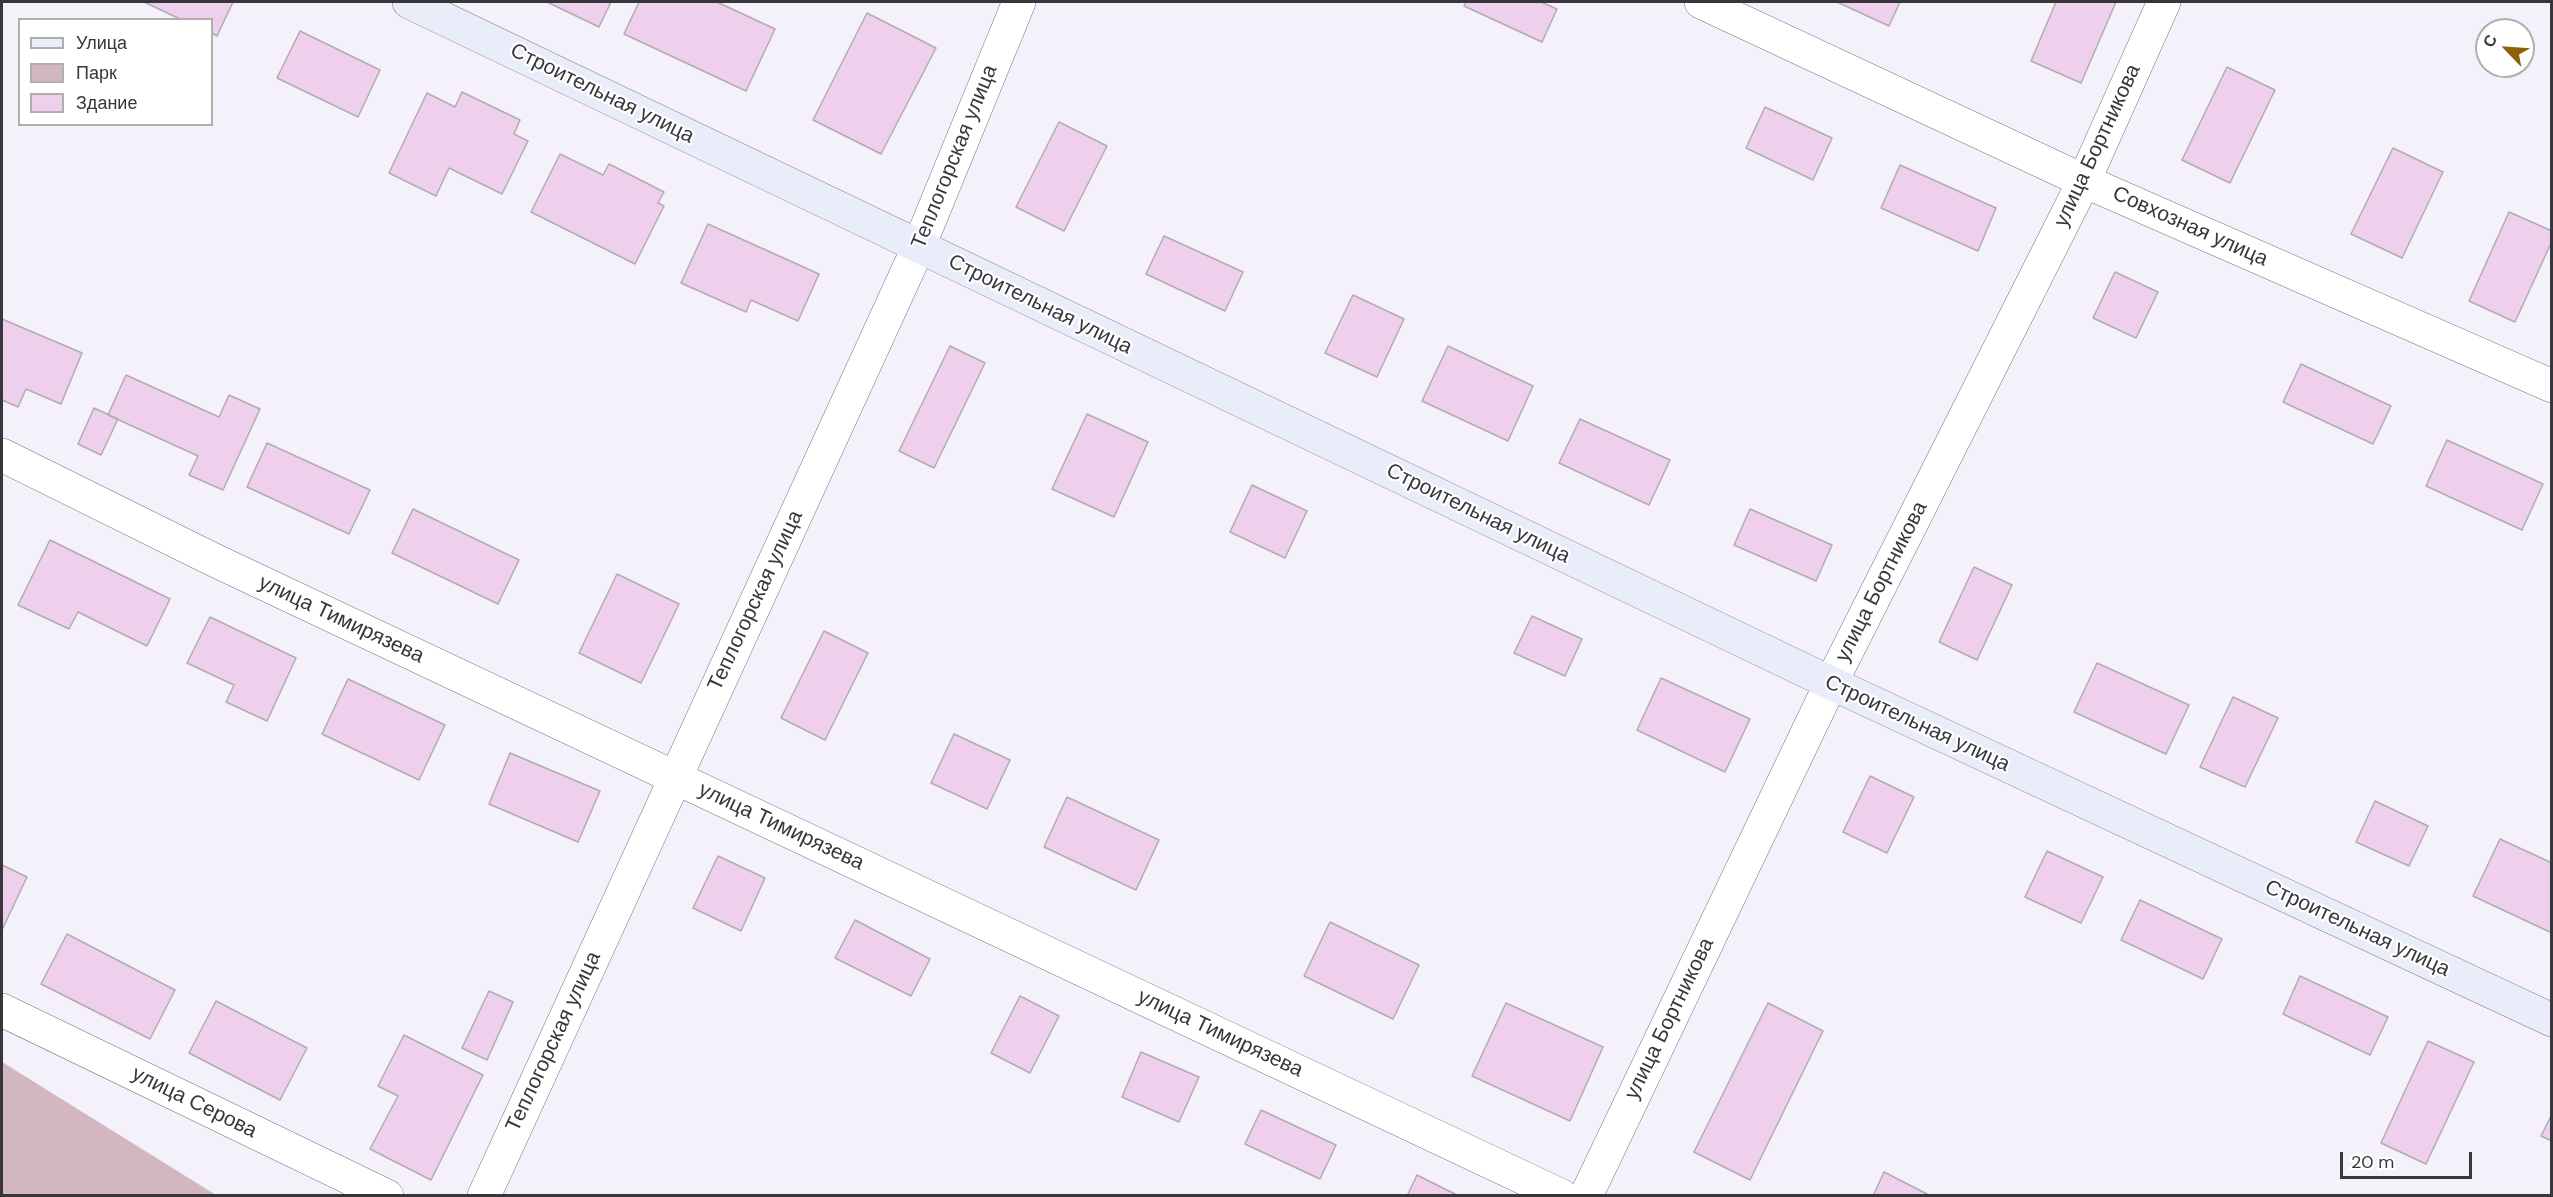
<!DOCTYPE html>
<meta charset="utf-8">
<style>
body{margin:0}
#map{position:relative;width:2553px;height:1197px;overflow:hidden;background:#f4f1fa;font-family:"DM Sans",sans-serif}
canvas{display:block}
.frame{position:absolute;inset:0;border:3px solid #37363a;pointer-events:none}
.legend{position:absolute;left:18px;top:18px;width:195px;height:108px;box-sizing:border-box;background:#fff;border:2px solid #afafb0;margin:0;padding:8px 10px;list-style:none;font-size:18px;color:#37363a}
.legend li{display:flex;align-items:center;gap:12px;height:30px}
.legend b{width:30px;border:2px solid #afafb0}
.north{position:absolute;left:2475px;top:18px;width:60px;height:60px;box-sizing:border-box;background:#fff;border:2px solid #afafb0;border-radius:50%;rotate:295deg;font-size:16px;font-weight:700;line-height:24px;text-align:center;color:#37363a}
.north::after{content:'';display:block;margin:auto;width:21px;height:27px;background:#8d6107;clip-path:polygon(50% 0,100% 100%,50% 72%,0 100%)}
.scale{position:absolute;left:2340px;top:1152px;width:132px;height:27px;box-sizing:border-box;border:3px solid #37363a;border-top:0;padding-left:8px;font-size:18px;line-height:21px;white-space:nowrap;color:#37363a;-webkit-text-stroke:4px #fff;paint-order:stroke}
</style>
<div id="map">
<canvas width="2553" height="1197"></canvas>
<div class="frame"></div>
<ul class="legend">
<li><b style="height:8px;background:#e9ecf9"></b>Улица</li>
<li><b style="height:16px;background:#d3b7c0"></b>Парк</li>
<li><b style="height:16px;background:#eed0ec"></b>Здание</li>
</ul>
<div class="north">С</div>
<div class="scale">20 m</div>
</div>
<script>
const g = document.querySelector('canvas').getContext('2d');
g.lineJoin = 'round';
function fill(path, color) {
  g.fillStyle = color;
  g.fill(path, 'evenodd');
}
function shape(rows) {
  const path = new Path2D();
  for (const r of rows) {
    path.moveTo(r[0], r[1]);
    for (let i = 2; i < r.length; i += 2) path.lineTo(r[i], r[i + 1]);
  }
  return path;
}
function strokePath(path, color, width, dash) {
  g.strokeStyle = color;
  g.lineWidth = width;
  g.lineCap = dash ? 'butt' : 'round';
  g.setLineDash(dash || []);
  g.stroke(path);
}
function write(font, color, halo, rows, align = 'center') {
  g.font = font + ' "DM Sans",sans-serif';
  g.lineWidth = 4.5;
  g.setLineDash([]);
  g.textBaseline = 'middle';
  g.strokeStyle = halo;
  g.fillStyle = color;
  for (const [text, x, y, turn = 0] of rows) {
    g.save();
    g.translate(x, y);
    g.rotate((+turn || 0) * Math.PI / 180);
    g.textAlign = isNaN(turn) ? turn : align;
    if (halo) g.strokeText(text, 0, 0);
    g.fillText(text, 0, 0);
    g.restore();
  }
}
fill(shape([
 [2,1062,216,1195,2,1195]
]), '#d3b7c0');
const building = shape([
 [144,2,233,2,217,36,212,33,212,20,182,20,144,2],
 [547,2,611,2,599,27,547,2],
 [639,2,717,2,775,29,746,91,624,34,639,2],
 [1466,2,1541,2,1557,9,1542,42,1464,6,1466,2],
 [1837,2,1900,2,1889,26,1837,2],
 [2056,2,2116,2,2081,83,2031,61,2056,2],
 [867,13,936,48,881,154,813,120,867,13],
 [300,31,380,70,358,117,277,78,300,31],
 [2227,67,2275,90,2230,183,2182,160,2227,67],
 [462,92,520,120,514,134,528,141,502,194,449,168,436,196,389,173,427,93,455,107,462,92],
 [1765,107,1832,138,1813,180,1746,148,1765,107],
 [1059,122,1107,146,1064,231,1016,207,1059,122],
 [2393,148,2443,172,2402,258,2351,234,2393,148],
 [560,154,603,175,609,164,664,192,658,203,664,206,635,264,531,212,560,154],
 [1900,165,1996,208,1978,251,1881,208,1900,165],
 [2509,212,2552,231,2552,241,2515,322,2469,301,2509,212],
 [708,224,819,274,798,321,751,300,746,312,681,283,708,224],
 [1164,236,1243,272,1225,311,1146,274,1164,236],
 [2115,272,2158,292,2136,338,2093,318,2115,272],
 [1353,295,1404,319,1377,377,1325,353,1353,295],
 [2,319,82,353,61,404,26,389,18,407,2,400,2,319],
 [950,346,985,363,934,468,899,451,950,346],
 [1448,346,1533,386,1508,441,1422,401,1448,346],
 [2301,364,2391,406,2373,444,2283,402,2301,364],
 [126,375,219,417,229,395,260,409,223,490,189,475,198,456,108,415,126,375],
 [94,408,118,419,101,455,78,444,94,408],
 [1087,414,1148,442,1114,517,1052,489,1087,414],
 [1580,419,1670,460,1649,505,1559,463,1580,419],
 [2447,440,2543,484,2522,530,2426,486,2447,440],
 [267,443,370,490,349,534,247,487,267,443],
 [1252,485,1307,511,1285,558,1230,532,1252,485],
 [413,509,519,560,498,604,392,553,413,509],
 [1750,509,1832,545,1816,581,1734,545,1750,509],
 [50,540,170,599,147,646,78,612,69,629,18,605,50,540],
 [1974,567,2012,585,1977,660,1939,642,1974,567],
 [617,574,679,604,641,683,579,653,617,574],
 [1532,616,1582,639,1565,676,1514,653,1532,616],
 [210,617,296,658,267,721,226,702,234,685,187,663,210,617],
 [824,631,868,653,825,740,781,718,824,631],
 [2097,663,2189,705,2166,754,2074,712,2097,663],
 [1661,678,1750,719,1725,772,1637,730,1661,678],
 [348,679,445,725,419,780,322,734,348,679],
 [2233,697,2278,718,2245,787,2200,767,2233,697],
 [954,734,1010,760,987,809,931,783,954,734],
 [510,753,600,791,578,842,489,804,510,753],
 [1870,776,1914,797,1887,853,1843,832,1870,776],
 [1067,797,1159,840,1136,890,1044,847,1067,797],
 [2375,801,2428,826,2409,866,2356,842,2375,801],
 [2500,839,2552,863,2552,933,2473,896,2500,839],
 [2047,851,2103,877,2081,923,2025,897,2047,851],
 [718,856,765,878,741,931,693,908,718,856],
 [2,865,27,877,2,930,2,865],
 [2140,900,2222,939,2203,979,2121,940,2140,900],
 [855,920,930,959,911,996,835,958,855,920],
 [1330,922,1419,965,1393,1019,1304,976,1330,922],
 [67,934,175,990,150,1039,41,984,67,934],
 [2300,976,2388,1017,2370,1055,2283,1014,2300,976],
 [489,991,513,1002,487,1060,462,1048,489,991],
 [1020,996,1059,1016,1030,1073,991,1053,1020,996],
 [216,1001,307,1048,280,1100,189,1053,216,1001],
 [1506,1003,1603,1047,1570,1121,1472,1076,1506,1003],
 [1768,1003,1823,1031,1750,1180,1694,1152,1768,1003],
 [404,1035,483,1075,431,1180,370,1149,398,1096,378,1086,404,1035],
 [2428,1041,2474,1062,2426,1164,2381,1143,2428,1041],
 [1141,1052,1199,1077,1179,1122,1122,1097,1141,1052],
 [1261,1110,1336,1145,1320,1179,1245,1144,1261,1110],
 [2552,1114,2552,1141,2541,1136,2552,1114],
 [1884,1172,1931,1196,1873,1196,1884,1172],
 [1417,1175,1459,1196,1407,1196,1417,1175]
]);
fill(building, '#eed0ec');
strokePath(building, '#b2abb2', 1.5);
const street = shape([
 [1701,2,2084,181,2552,386],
 [2,455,214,560,1562,1196],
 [2,1010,387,1196],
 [484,1196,919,246,1019,2],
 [1586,1196,1831,683,2084,181,2164,2]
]);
const secondary = shape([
 [409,2,1831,683,2552,1020]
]);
strokePath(street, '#78757d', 34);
strokePath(secondary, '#78757d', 34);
strokePath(street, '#fff', 33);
strokePath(secondary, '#e9ecf9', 33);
write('21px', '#37363a', '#fff', [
 ["Строительная улица",602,94,26],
 ["улица Бортникова",2098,146,-65],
 ["Теплогорская улица",955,157,-68],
 ["Совхозная улица",2190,227,24],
 ["Строительная улица",1040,305,26],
 ["Строительная улица",1478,514,26],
 ["улица Бортникова",1882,582,-63],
 ["Теплогорская улица",756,601,-65],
 ["улица Тимирязева",341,620,25],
 ["Строительная улица",1917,724,25],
 ["улица Тимирязева",781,827,25],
 ["Строительная улица",2357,929,25],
 ["улица Бортникова",1670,1019,-64],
 ["улица Тимирязева",1220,1034,25],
 ["Теплогорская улица",554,1042,-65],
 ["улица Серова",194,1103,26]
]);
</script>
